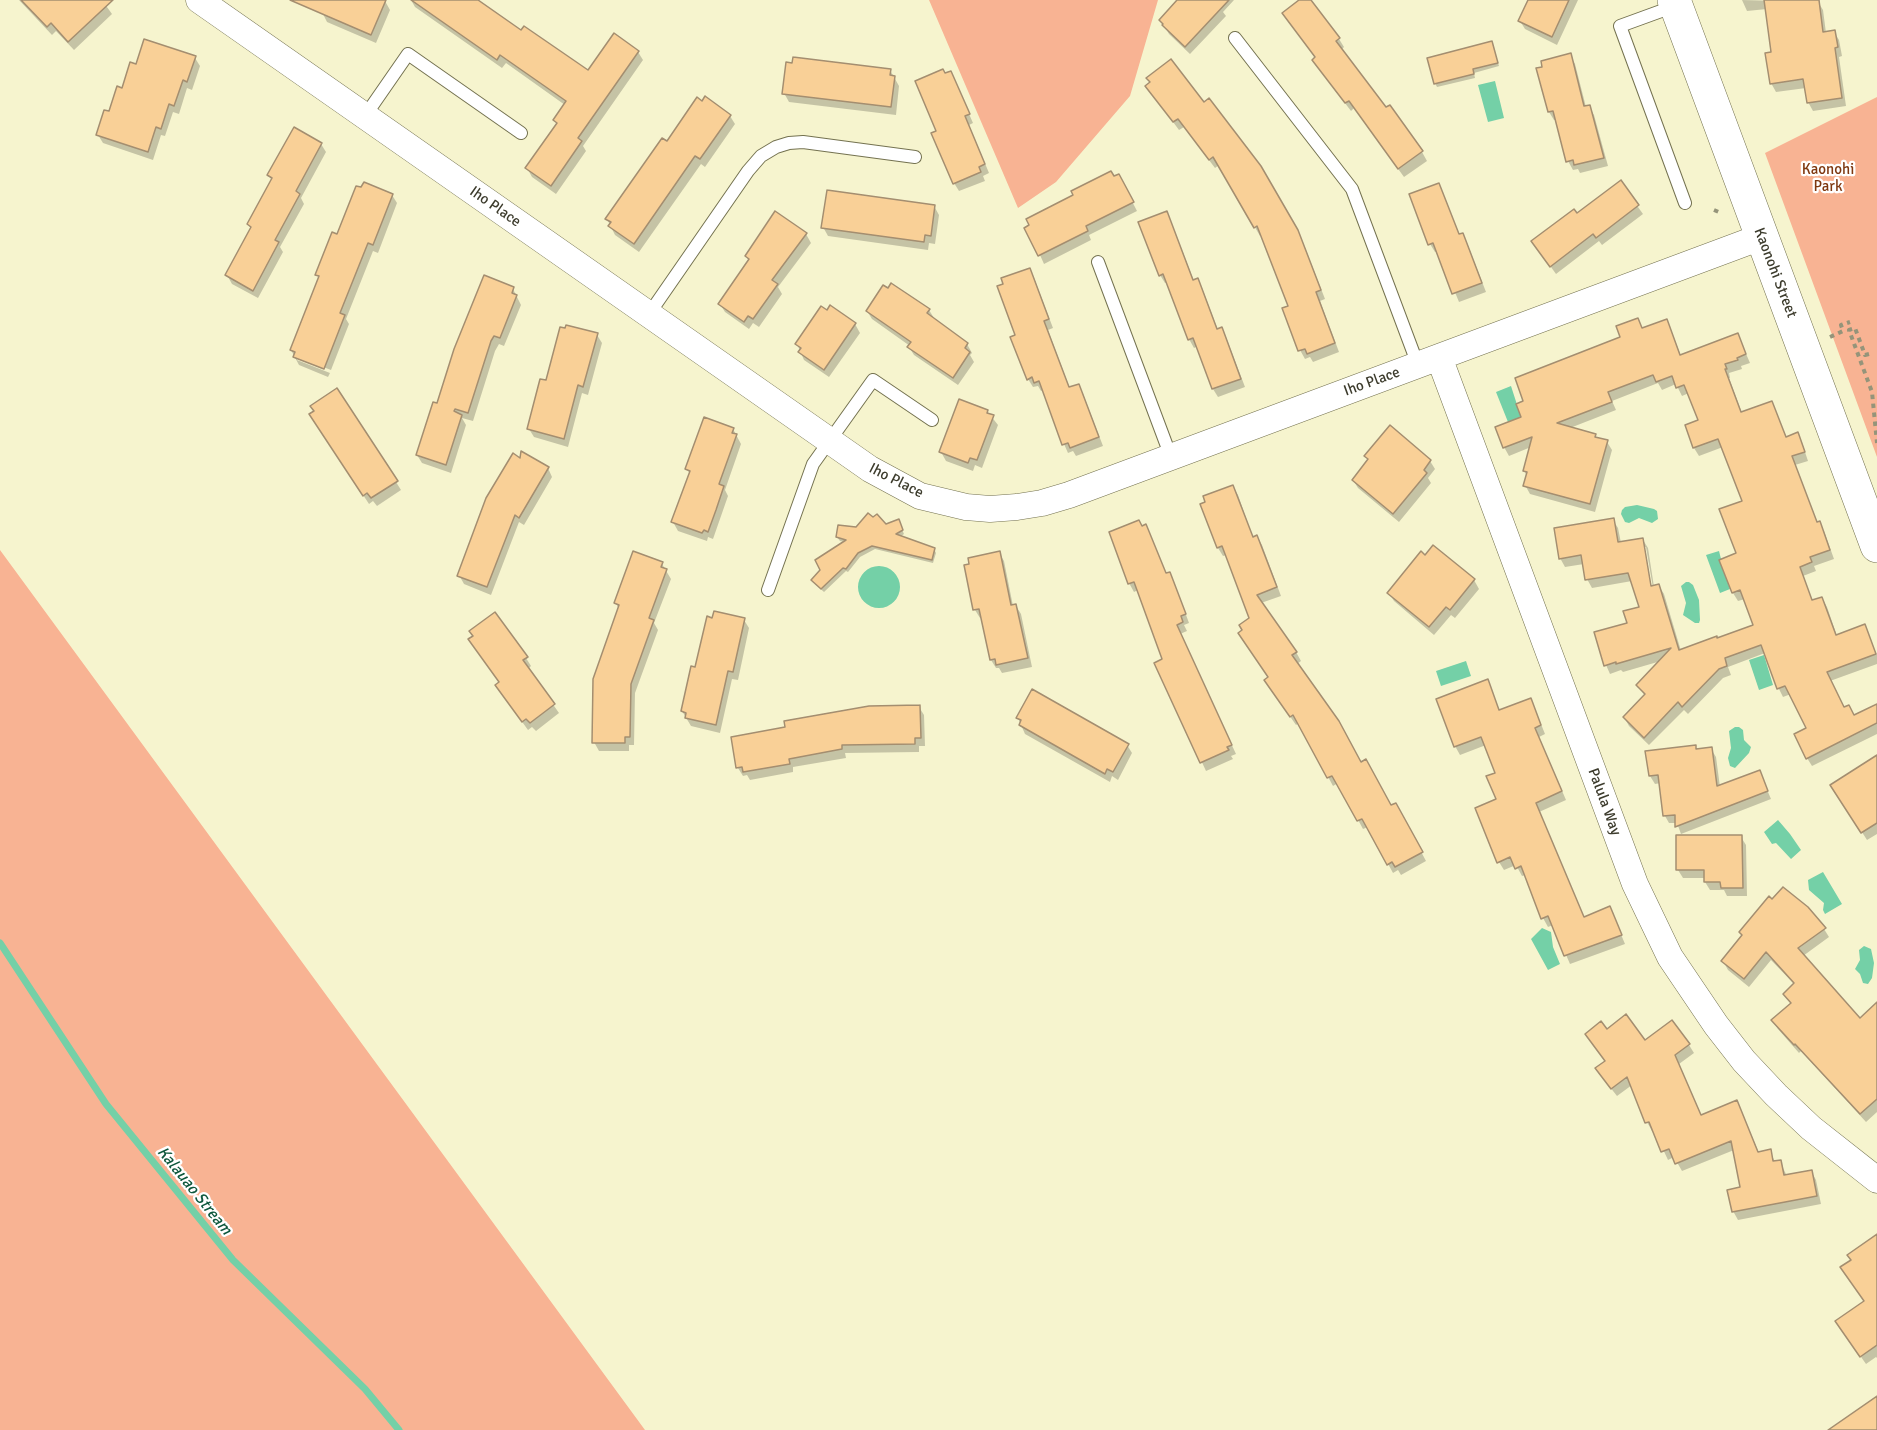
<!DOCTYPE html>
<style>
body{margin:0}
canvas{display:block;background:#f6f4ce}
</style>
<canvas width="1877" height="1430"></canvas>
<script>
const g = document.querySelector('canvas').getContext('2d');
g.lineJoin = 'round';
function fill(path, color) {
  g.fillStyle = color;
  g.fill(path, 'evenodd');
}
function shape(rows) {
  const path = new Path2D();
  for (const r of rows) {
    if (r.length === 3) {
      path.moveTo(r[0] + r[2], r[1]);
      path.arc(r[0], r[1], r[2], 0, 2 * Math.PI);
      continue;
    }
    path.moveTo(r[0], r[1]);
    for (let i = 2; i < r.length; i += 2) path.lineTo(r[i], r[i + 1]);
  }
  return path;
}
function strokePath(path, color, width, dash) {
  g.strokeStyle = color;
  g.lineWidth = width;
  g.lineCap = dash ? 'butt' : 'round';
  g.setLineDash(dash || []);
  g.stroke(path);
}
function write(font, color, halo, rows, align = 'center') {
  g.font = font + ' Signika,sans-serif';
  g.lineWidth = 4.5;
  g.setLineDash([]);
  g.textBaseline = 'middle';
  g.strokeStyle = halo;
  g.fillStyle = color;
  for (const [text, x, y, turn = 0] of rows) {
    g.save();
    g.translate(x, y);
    g.rotate((+turn || 0) * Math.PI / 180);
    g.textAlign = isNaN(turn) ? turn : align;
    if (halo) g.strokeText(text, 0, 0);
    g.fillText(text, 0, 0);
    g.restore();
  }
}
fill(shape([
 [929,0,1158,0,1130,96,1056,182,1018,208],
 [1877,97,1877,457,1765,153],
 [0,550,645,1430,0,1430]
]), '#f8b393');
fill(shape([
 [1495,81,1504,118,1488,122,1478,85],
 [1511,386,1521,417,1508,422,1496,392],
 [1637,505,1654,509,1657,511,1658,519,1652,523,1639,518,1629,523,1625,522,1621,514,1622,510,1625,507],
 [1719,551,1721,559,1720,560,1730,589,1720,593,1706,555],
 [879,587,21],
 [1686,582,1689,582,1693,585,1699,600,1700,620,1699,623,1695,623,1683,615,1686,603,1681,586],
 [1764,655,1773,685,1759,690,1749,660],
 [1466,661,1471,676,1441,686,1436,671],
 [1735,727,1739,727,1743,730,1744,740,1751,747,1749,753,1735,768,1730,766,1728,758,1731,748,1729,731],
 [1778,820,1790,834,1801,850,1791,859,1776,843,1772,844,1764,832],
 [1823,872,1842,904,1825,914,1823,910,1824,903,1809,890,1808,880],
 [1542,928,1551,932,1553,947,1560,964,1548,970,1531,939],
 [1864,946,1871,949,1874,963,1872,978,1868,984,1863,983,1860,974,1855,969,1860,960,1859,950]
]), '#74d0a7');
fill(shape([
 [19,0,102,0,112,14,74,50,56,31,52,35],
 [290,0,382,0,385,1,390,10,376,43,327,22,323,14],
 [411,0,475,0,522,32,588,72,638,52,643,60,583,146,586,151,556,194,532,177,527,168,557,125,555,120,565,105,506,63,502,68,415,7],
 [1179,0,1234,0,1223,12,1226,16,1190,54,1169,34,1161,20],
 [1302,0,1309,0,1339,39,1344,47,1341,50,1386,109,1389,107,1422,152,1427,161,1404,177,1354,108,1351,111,1319,69,1316,58,1284,14],
 [1530,0,1578,0,1557,45,1525,29,1520,21],
 [1742,0,1818,2,1823,10,1826,33,1834,32,1839,40,1842,56,1839,57,1846,106,1813,111,1808,102,1806,88,1776,92,1771,83,1773,53,1767,9,1747,11],
 [1491,42,1499,66,1474,73,1475,78,1437,87,1435,83],
 [1570,55,1575,64,1586,107,1589,106,1594,115,1608,166,1580,173,1578,169,1573,170,1568,161,1557,120,1554,120,1549,112,1538,69],
 [195,58,200,66,192,90,187,88,179,114,173,112,165,136,161,135,153,160,103,143,98,135,137,66],
 [890,70,899,86,896,115,789,102,784,93],
 [951,73,973,123,969,125,989,173,983,176,985,181,959,191,954,183,938,132,945,75],
 [1147,87,1204,104,1260,167,1302,240,1325,299,1320,301,1339,352,1313,362,1310,357,1305,359,1300,350,1290,307,1262,235,1260,236,1219,165,1215,168,1184,127,1179,130],
 [730,116,735,124,705,167,701,164,639,252,615,235,607,219,667,143],
 [321,144,326,152,301,198,304,204,280,247,283,252,258,298,232,284,227,275,251,229,248,224,272,181,269,175],
 [1114,178,1123,184,1137,211,1089,235,1091,240,1044,264,1040,255],
 [1620,182,1643,214,1602,245,1599,241,1556,274,1533,242,1577,215],
 [1438,184,1459,235,1462,235,1467,243,1486,292,1459,302,1438,251,1435,252,1430,244],
 [392,195,397,203,378,253,373,251,346,319,349,324,331,370,297,357,297,360,330,373,328,377,299,365,291,350,319,279,317,275],
 [934,206,939,215,935,244,929,243,928,250,828,236,823,227],
 [1166,213,1171,222,1194,281,1197,280,1202,288,1218,330,1222,329,1226,337,1245,387,1218,397,1213,389,1198,346,1194,348,1189,339,1168,282,1165,283,1160,275],
 [806,234,811,243,778,287,782,294,759,327,753,323,749,329,725,312,720,304,749,261,746,256],
 [1029,270,1034,278,1053,328,1048,330,1070,389,1079,386,1083,394,1103,446,1076,456,1073,451,1068,453,1064,444,1043,390,1041,391,1038,386,1033,387,1028,379,1017,336],
 [513,289,521,305,504,346,499,344,495,351,473,421,462,418,466,425,451,473,422,463,417,455,438,405],
 [831,307,855,324,860,333,829,377,804,360,797,344],
 [929,310,934,318,967,344,972,353,970,355,974,362,958,385,914,355,909,347,910,346,872,319,867,311],
 [1643,330,1671,330,1681,356,1738,335,1750,363,1741,366,1742,369,1729,373,1730,378,1729,378,1742,413,1771,402,1787,438,1797,434,1802,443,1808,461,1795,465,1817,524,1819,523,1824,531,1834,559,1814,566,1816,571,1803,576,1812,602,1822,598,1827,607,1837,636,1864,626,1877,655,1877,664,1830,681,1844,709,1854,716,1877,705,1877,734,1812,766,1807,758,1808,729,1791,694,1783,697,1779,689,1765,653,1728,667,1731,675,1723,678,1688,714,1684,710,1649,745,1629,726,1624,717,1645,696,1638,685,1661,661,1623,672,1621,670,1610,674,1606,665,1629,624,1640,608,1632,581,1592,588,1587,579,1584,564,1565,567,1560,558,1613,520,1618,528,1621,543,1643,540,1648,548,1654,587,1659,586,1664,594,1681,651,1717,640,1755,626,1745,599,1738,601,1733,593,1721,560,1738,554,1743,502,1723,447,1699,456,1694,448,1687,426,1700,421,1689,393,1682,396,1676,384,1662,390,1658,383,1612,401,1616,410,1570,428,1595,435,1597,439,1607,442,1612,450,1595,512,1530,494,1525,485,1528,477,1524,471,1531,447,1509,456,1504,447,1523,418],
 [1643,547,1646,547,1654,594,1651,594],
 [597,335,602,343,588,395,582,393,568,447,534,437,529,429,547,382],
 [987,411,998,425,982,468,975,465,973,471,946,461,941,452],
 [316,423,396,482,401,490,377,506,373,501,369,504],
 [733,429,741,444,725,490,728,496,713,539,708,537,707,541,678,531,673,522,690,474,687,469],
 [1366,456,1430,461,1435,469,1428,478,1431,483,1399,522,1358,488,1353,480,1369,461],
 [521,460,548,468,552,477,524,525,519,522,491,595,464,584,459,575],
 [1233,487,1238,495,1253,538,1257,537,1262,545,1281,596,1261,603,1296,652,1301,661,1297,664,1361,764,1391,807,1396,805,1426,861,1401,875,1398,870,1393,873,1368,827,1363,829,1338,783,1333,786,1299,723,1296,725,1271,689,1270,677,1250,618,1227,555,1223,556,1218,548,1202,505],
 [886,525,900,525,904,534,900,537,934,549,936,553,933,563,875,549,860,557,848,572,846,571,824,592,815,584,813,580,845,542,840,541,837,537,857,529],
 [1146,526,1166,575,1169,574,1174,582,1189,623,1184,625,1187,631,1180,634,1236,754,1231,756,1233,759,1206,771,1156,663,1164,659,1138,590,1134,592,1129,583,1141,527],
 [1434,547,1474,580,1479,589,1455,618,1451,615,1434,635,1394,601,1389,593],
 [999,553,1004,561,1013,606,1016,606,1021,614,1032,667,1002,673,999,668,996,668,991,660,982,618,980,618,975,610],
 [662,564,671,579,654,623,658,630,635,693,634,745,629,745,629,751,599,751,594,742,619,610,616,603],
 [744,620,749,628,738,680,732,679,720,733,691,726,682,711],
 [474,637,526,658,531,666,528,669,559,713,536,731,532,727,528,730,502,694,500,683],
 [1487,681,1500,712,1535,709,1545,734,1539,737,1566,800,1539,812,1584,919,1610,908,1625,944,1570,964,1553,925,1548,927,1543,918,1526,875,1522,876,1516,865,1504,870,1499,862,1497,773,1486,745,1460,755,1455,746],
 [919,707,924,715,925,746,919,746,919,752,845,753,846,758,793,767,793,772,750,780,747,775,743,776,738,768,733,738],
 [1018,718,1127,745,1132,753,1118,780,1112,776,1110,782,1025,734],
 [1695,747,1698,751,1711,749,1716,757,1720,787,1759,771,1771,799,1681,834,1677,823,1669,823,1665,816,1661,783,1655,784,1650,776],
 [1877,769,1877,834,1867,840,1837,793],
 [1741,837,1746,845,1747,896,1727,896,1724,890,1710,890,1705,882,1705,878,1683,878,1678,870],
 [1824,929,1829,937,1803,956,1860,1020,1877,1015,1877,1112,1866,1122,1801,1051,1799,1053,1778,1029,1773,1021,1791,1004,1785,994,1795,985,1771,960,1749,987,1728,970,1723,961],
 [1606,1031,1645,1042,1689,1045,1694,1053,1679,1064,1701,1117,1741,1111,1759,1153,1770,1151,1775,1162,1780,1162,1787,1176,1811,1171,1816,1180,1821,1204,1738,1220,1733,1211,1742,1188,1734,1150,1682,1171,1674,1157,1668,1160,1654,1130,1652,1131,1647,1122,1632,1085,1617,1096,1602,1077,1606,1062],
 [1877,1246,1877,1358,1876,1357,1866,1364,1842,1330,1865,1302]
]), '#0003');
strokePath(shape([
 [0,943,106,1104,233,1260,365,1389,399,1430]
]), '#74d0a7', 7);
const building = shape([
 [21,0,113,0,68,42,51,23,47,27,21,0],
 [290,0,386,0,371,35,290,0],
 [411,0,478,0,521,30,524,26,588,70,614,33,639,51,578,138,582,141,551,186,525,168,557,123,553,120,566,101,500,55,497,60,411,0],
 [1177,0,1229,0,1185,47,1162,25,1163,24,1159,20,1177,0],
 [1299,0,1311,0,1340,38,1336,41,1386,107,1390,105,1423,151,1398,169,1349,101,1345,103,1312,60,1315,57,1282,13,1299,0],
 [1528,0,1569,0,1552,37,1518,21,1528,0],
 [1764,0,1819,0,1823,32,1835,30,1838,47,1835,48,1842,98,1807,103,1803,79,1770,84,1765,53,1771,52,1764,0],
 [144,39,196,56,187,82,183,80,174,106,169,104,161,129,156,127,148,152,96,135,104,110,109,111,117,86,122,88,130,62,136,64,144,39],
 [1492,41,1498,63,1473,69,1474,74,1434,84,1427,58,1492,41],
 [1571,53,1584,106,1590,105,1604,158,1574,165,1573,160,1566,162,1553,111,1548,112,1536,68,1542,67,1541,61,1571,53],
 [793,57,891,69,890,75,895,76,891,107,782,94,786,62,792,63,793,57],
 [1171,59,1204,102,1209,98,1261,166,1298,230,1321,290,1316,292,1335,343,1307,354,1305,349,1298,351,1282,308,1288,306,1257,226,1254,228,1213,157,1209,160,1178,119,1173,122,1145,86,1150,82,1146,78,1171,59],
 [943,69,945,73,951,71,970,114,965,116,985,164,979,167,981,172,953,184,931,133,936,131,915,81,943,69],
 [705,96,731,115,700,159,695,156,634,244,608,226,611,222,605,219,662,138,667,141,697,97,702,101,705,96],
 [294,127,322,143,296,191,300,194,275,240,279,242,253,291,225,275,251,227,247,224,272,178,267,175,294,127],
 [1111,171,1114,176,1119,174,1134,202,1086,226,1088,231,1038,256,1024,228,1029,225,1026,219,1073,195,1071,191,1111,171],
 [1621,180,1639,205,1596,238,1593,234,1550,267,1531,241,1574,209,1577,213,1621,180],
 [364,182,393,194,373,245,368,243,340,313,345,315,324,369,293,357,295,352,290,350,319,276,315,275,332,232,337,234,356,186,361,187,364,182],
 [1439,183,1459,234,1463,233,1482,283,1452,294,1433,243,1428,245,1409,194,1439,183],
 [827,190,935,205,931,236,925,235,924,242,821,228,827,190],
 [775,211,807,233,772,280,778,284,753,319,748,316,744,322,718,304,749,259,745,256,775,211],
 [1167,211,1193,280,1198,278,1217,329,1222,327,1241,379,1212,389,1193,338,1188,340,1163,274,1159,276,1138,222,1167,211],
 [1030,268,1049,319,1044,321,1069,387,1079,384,1099,437,1070,448,1068,443,1062,445,1039,381,1034,383,1032,377,1027,380,1010,337,1015,335,997,286,1003,284,1001,278,1030,268],
 [484,275,514,287,512,293,517,295,500,338,494,336,491,341,468,413,455,409,454,411,462,415,446,465,416,455,433,402,437,403,454,349,484,275],
 [891,283,930,309,927,313,968,343,965,348,970,352,953,378,907,347,911,342,866,311,883,285,888,288,891,283],
 [830,305,856,323,824,370,798,352,801,348,795,344,821,306,827,310,830,305],
 [1638,318,1642,328,1667,319,1680,355,1738,333,1746,354,1737,358,1738,360,1725,364,1727,369,1725,369,1741,412,1772,401,1786,437,1798,432,1805,452,1792,456,1817,522,1820,521,1830,550,1810,557,1812,562,1800,567,1812,600,1822,597,1836,635,1865,624,1876,654,1827,672,1844,707,1849,705,1854,715,1877,704,1877,723,1806,759,1794,734,1806,728,1785,686,1777,689,1761,645,1725,658,1727,666,1719,669,1682,707,1678,702,1644,738,1623,717,1645,694,1636,685,1671,648,1616,664,1616,662,1604,666,1594,632,1627,623,1623,611,1639,607,1628,573,1585,580,1581,555,1559,559,1554,528,1614,518,1618,542,1643,538,1651,586,1659,584,1679,650,1717,636,1717,638,1753,625,1740,590,1732,593,1719,560,1736,553,1719,509,1742,501,1718,439,1693,448,1685,425,1698,420,1684,385,1676,388,1672,376,1656,382,1653,375,1608,392,1612,402,1557,423,1596,434,1595,437,1608,440,1590,504,1523,486,1527,472,1523,471,1532,437,1503,448,1495,427,1521,417,1516,404,1523,401,1515,378,1620,337,1616,326,1638,318],
 [566,325,598,333,583,387,578,385,564,439,527,429,540,379,546,380,560,327,565,328,566,325],
 [337,388,398,481,371,498,367,493,363,496,309,414,314,411,310,406,337,388],
 [959,399,988,410,987,413,994,415,977,460,970,458,968,463,939,452,959,399],
 [704,417,734,428,732,433,737,434,719,484,724,486,716,510,708,532,704,530,702,533,671,522,690,471,685,469,704,417],
 [1390,425,1431,460,1424,470,1427,473,1393,514,1352,480,1368,459,1364,456,1390,425],
 [521,451,549,467,519,518,515,515,487,587,457,576,486,498,513,453,520,458,521,451],
 [1233,485,1253,537,1257,535,1277,587,1257,595,1297,652,1292,655,1339,721,1361,762,1366,759,1391,805,1396,803,1423,852,1395,867,1392,862,1387,865,1362,819,1357,821,1332,776,1327,778,1293,715,1290,717,1264,680,1268,677,1238,633,1242,630,1239,625,1249,618,1222,546,1217,548,1200,504,1205,502,1203,496,1233,485],
 [868,513,873,517,877,514,886,524,899,519,903,530,896,534,935,548,932,560,872,546,858,553,846,569,843,568,821,589,811,580,820,570,815,560,846,540,836,537,838,525,856,527,868,513],
 [1139,520,1142,526,1146,524,1166,573,1170,572,1186,614,1181,616,1183,622,1177,625,1232,745,1227,747,1229,750,1200,763,1154,663,1162,659,1134,582,1128,584,1109,532,1139,520],
 [1433,545,1475,579,1450,610,1446,607,1429,627,1387,593,1421,551,1425,555,1433,545],
 [633,551,663,562,661,567,667,569,649,618,654,620,631,684,630,737,625,737,625,743,592,743,593,679,619,605,614,603,633,551],
 [1000,551,1011,605,1016,604,1028,658,996,665,995,659,990,660,979,609,973,610,964,565,969,564,968,558,1000,551],
 [714,611,745,618,733,672,728,671,716,725,685,718,686,713,681,711,691,666,695,667,707,616,712,618,714,611],
 [495,612,528,657,523,660,555,704,530,723,526,719,522,722,495,685,499,682,468,639,473,636,469,631,495,612],
 [1488,679,1499,710,1531,698,1541,725,1535,728,1562,791,1536,803,1584,917,1610,906,1622,935,1564,956,1548,916,1541,919,1521,866,1515,869,1510,857,1497,863,1475,808,1496,799,1486,776,1495,773,1481,737,1454,747,1436,699,1488,679],
 [1032,689,1129,744,1113,772,1107,769,1105,774,1019,725,1021,720,1016,718,1032,689],
 [920,705,921,738,915,738,915,744,842,745,842,749,789,759,790,764,743,772,742,767,736,768,731,737,785,727,784,721,869,706,920,705],
 [1696,745,1696,749,1712,747,1717,786,1760,770,1768,791,1675,827,1675,815,1663,816,1658,775,1649,776,1645,751,1696,745],
 [1877,755,1877,823,1861,833,1830,785,1877,755],
 [1676,835,1742,835,1743,888,1721,888,1720,882,1704,882,1704,870,1676,870,1676,835],
 [1783,887,1808,907,1826,928,1798,948,1860,1018,1877,1002,1877,1099,1860,1114,1795,1044,1794,1045,1771,1020,1791,1003,1783,994,1794,983,1766,952,1744,979,1721,961,1742,935,1739,932,1769,896,1772,899,1783,887],
 [1626,1014,1645,1040,1672,1020,1690,1044,1675,1055,1701,1115,1737,1100,1758,1152,1771,1149,1773,1161,1781,1160,1784,1175,1812,1170,1817,1196,1732,1212,1727,1190,1740,1187,1731,1141,1675,1164,1669,1149,1661,1152,1649,1122,1645,1123,1627,1077,1611,1089,1595,1068,1605,1061,1585,1034,1601,1021,1607,1029,1626,1014],
 [1877,1234,1877,1345,1860,1357,1835,1321,1864,1301,1840,1267,1851,1260,1847,1255,1877,1234],
 [1877,1396,1877,1430,1828,1430,1877,1396]
]);
fill(building, '#f9d097');
strokePath(building, '#a48e70', 1.5);
const lane = shape([
 [1675,6,1620,26,1685,203],
 [1235,38,1352,189,1418,365],
 [365,116,408,54,521,133],
 [1098,262,1171,457],
 [649,314,748,171,761,156,776,147,789,143,803,142,915,157],
 [768,590,813,464,873,380,932,420]
]);
const street = shape([
 [199,0,870,469,920,496,966,507,990,509,1017,507,1042,503,1069,495,1761,237],
 [1439,357,1635,884,1670,957,1716,1025,1744,1061,1776,1095,1811,1128,1877,1180]
]);
const secondary = shape([
 [1674,0,1877,546]
]);
strokePath(lane, '#747250', 14);
strokePath(street, '#747250', 27);
strokePath(secondary, '#747250', 34);
strokePath(shape([
 [1714,210,1721,213],
 [1830,337,1843,331,1841,325,1850,322],
 [1869,354,1865,355,1855,328,1849,330,1872,392,1877,443]
]), '#95947a', 4, [4.5, 4.5]);
strokePath(lane, '#fff', 12);
strokePath(street, '#fff', 26);
strokePath(secondary, '#fff', 33);
write('15px', '#7e370f', '#fff', [
 ["Kaonohi",1828,170],
 ["Park",1828,187]
]);
write('15px', '#3d3c2d', '#fff', [
 ["Iho Place",495,207,35],
 ["Kaonohi Street",1775,273,69],
 ["Iho Place",1372,382,-20],
 ["Iho Place",896,481,27],
 ["Palula Way",1604,802,70]
]);
write('italic 16px', '#0e583d', '#fff', [
 ["Kalauao Stream",194,1191,51]
]);
</script>
